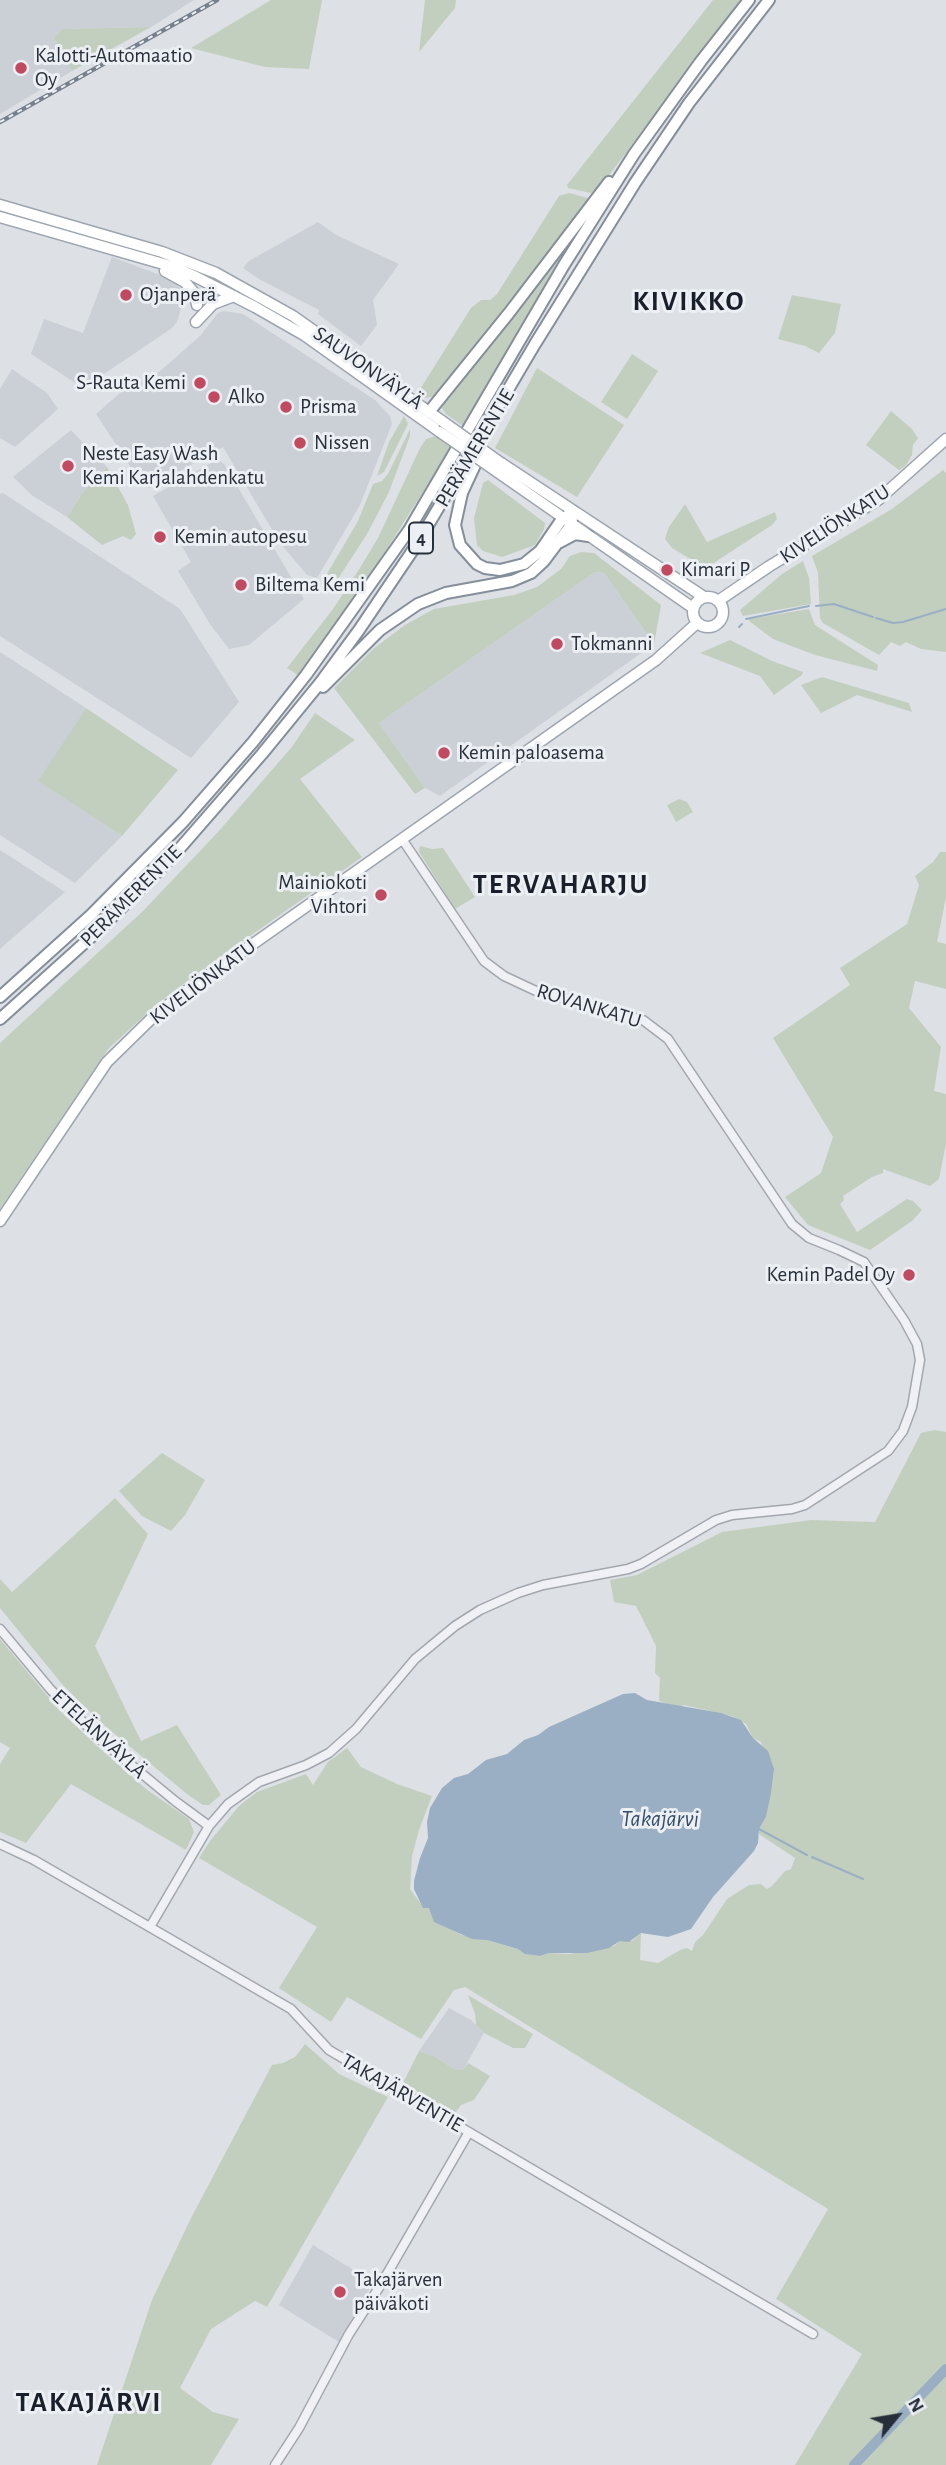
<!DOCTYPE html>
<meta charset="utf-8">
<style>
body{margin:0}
#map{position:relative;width:946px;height:2465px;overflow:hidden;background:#dde0e5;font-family:"Alegreya Sans",sans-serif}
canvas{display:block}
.north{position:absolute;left:862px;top:2381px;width:70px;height:70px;-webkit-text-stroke:5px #eceff3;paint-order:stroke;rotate:60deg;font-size:19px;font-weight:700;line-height:28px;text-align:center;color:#272f3a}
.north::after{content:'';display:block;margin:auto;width:24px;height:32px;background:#272f3a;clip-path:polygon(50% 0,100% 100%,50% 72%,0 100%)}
</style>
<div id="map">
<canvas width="946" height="2465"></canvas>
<div class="north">N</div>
</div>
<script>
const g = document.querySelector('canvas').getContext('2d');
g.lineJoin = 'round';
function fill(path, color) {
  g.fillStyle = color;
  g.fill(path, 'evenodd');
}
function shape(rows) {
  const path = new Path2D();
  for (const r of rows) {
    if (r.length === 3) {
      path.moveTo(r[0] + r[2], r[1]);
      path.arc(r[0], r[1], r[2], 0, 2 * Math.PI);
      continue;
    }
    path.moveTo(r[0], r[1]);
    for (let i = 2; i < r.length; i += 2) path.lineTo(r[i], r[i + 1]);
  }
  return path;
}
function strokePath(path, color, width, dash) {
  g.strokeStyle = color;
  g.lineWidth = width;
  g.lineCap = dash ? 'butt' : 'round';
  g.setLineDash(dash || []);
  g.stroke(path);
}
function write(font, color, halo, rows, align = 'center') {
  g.font = font + ' "Alegreya Sans",sans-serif';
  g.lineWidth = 6;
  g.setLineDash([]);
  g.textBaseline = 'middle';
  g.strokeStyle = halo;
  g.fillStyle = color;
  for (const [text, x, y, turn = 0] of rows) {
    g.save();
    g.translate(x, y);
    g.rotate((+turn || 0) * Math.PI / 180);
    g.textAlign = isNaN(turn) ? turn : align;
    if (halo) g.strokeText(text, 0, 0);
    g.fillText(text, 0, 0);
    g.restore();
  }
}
fill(shape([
 [0,0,194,0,151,27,62,29,54,38,72,71,0,114],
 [318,222,336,235,399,264,373,300,377,325,361,346,318,314,319,310,259,279,243,268,249,261],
 [112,257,171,279,183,291,180,312,177,322,172,328,89,384,77,384,31,354,44,319,83,333],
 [224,311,243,314,375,400,390,416,392,424,360,505,317,578,307,575,280,543,223,447,149,488,142,484,96,414,120,393,159,372,200,336,218,313],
 [12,369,47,393,58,409,15,447,0,438,0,389],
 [71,430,107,467,83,492,67,517,33,496,13,477],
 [220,461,224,464,304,599,249,645,229,649,210,624,178,571,191,562,153,496,213,462],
 [3,493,180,609,239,702,191,758,0,636,0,494],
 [595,572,604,573,654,644,440,796,425,788,379,723],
 [0,652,86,708,39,781,122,836,75,883,0,835],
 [0,850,65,892,0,949],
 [449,2008,471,2020,484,2033,463,2070,454,2069,436,2057,419,2051],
 [313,2245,373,2282,339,2342,279,2305]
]), '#cbcfd6');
fill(shape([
 [271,0,322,0,309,69,265,67,191,48],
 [425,0,456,0,455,8,419,52],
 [713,0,741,0,595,194,568,188,567,185],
 [151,27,72,71,54,38,62,29],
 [569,193,591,199,434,396,426,398,417,394,471,308,481,300,490,300,497,294,559,196],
 [565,246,567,247,463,426,446,414,440,405],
 [792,295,841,304,835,333,819,353,805,346,778,339],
 [632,354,658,371,627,419,601,402],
 [537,368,624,425,577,497,495,448],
 [891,411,912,429,918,438,913,445,912,455,906,465,899,470,866,445],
 [404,416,408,424,384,472,377,476,389,442],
 [410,429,410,436,389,492,367,534,334,585,321,584,358,521,373,484,382,481,388,474],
 [436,436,452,446,361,590,298,675,287,668,333,609,360,568,378,538,420,448,426,439],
 [107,467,128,505,136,534,131,540,123,536,102,545,67,517,83,492],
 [943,470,946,473,946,652,921,649,906,642,900,646,891,642,879,655,823,623,820,618,818,573,812,556,892,509],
 [488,480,545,523,544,529,535,545,502,557,483,551,477,545,474,518,483,483],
 [685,504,707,542,775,512,777,519,772,525,712,564,705,565,697,563,672,548,665,539,669,527],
 [581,552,594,553,661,605,654,644,604,573,595,572,379,723,425,788,415,794,334,688,373,649,405,625,434,609,514,595,537,587,561,569,570,556],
 [803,561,809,578,811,604,743,616,740,610,782,574],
 [809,609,815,625,878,665,877,671,815,655,773,639,749,621,749,619],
 [730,640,772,661,803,672,802,675,774,695,760,676,700,653],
 [822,677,909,703,912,712,857,695,821,713,801,685],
 [86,708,178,770,122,836,38,781],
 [315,713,355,740,300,779,362,857,216,960,157,1004,109,1048,0,1209,0,1043,143,911,218,832,291,748],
 [679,799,687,802,693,812,676,822,667,805],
 [420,846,432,849,443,848,475,897,455,909,419,852],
 [940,852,946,852,946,897,937,942,946,944,946,989,915,981,909,1008,941,1047,934,1091,946,1094,946,1144,939,1179,930,1186,883,1169,883,1173,872,1177,843,1196,844,1200,840,1204,857,1232,907,1199,913,1201,922,1210,912,1221,870,1250,808,1225,785,1197,821,1173,833,1137,773,1038,850,985,840,968,907,924,919,885,915,876,933,862],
 [935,1430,946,1432,946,2465,795,2465,862,2354,776,2299,828,2209,465,1987,454,1990,421,2039,347,1997,331,2022,279,1988,317,1927,199,1858,210,1841,239,1806,257,1792,306,1774,313,1785,328,1762,347,1748,361,1767,397,1784,432,1796,419,1830,412,1856,410,1889,421,1904,429,1908,449,1928,461,1935,487,1940,518,1949,528,1954,540,1956,549,1953,569,1954,614,1946,620,1941,632,1941,641,1933,640,1960,658,1963,680,1950,687,1948,692,1951,695,1942,703,1935,727,1899,749,1885,761,1884,767,1889,772,1886,785,1871,791,1869,795,1858,759,1834,759,1829,766,1817,773,1775,761,1742,753,1738,746,1724,732,1716,684,1705,678,1707,659,1701,660,1678,655,1673,656,1646,636,1606,614,1602,610,1580,637,1575,722,1532,811,1520,875,1522,921,1433],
 [162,1453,205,1480,185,1515,171,1531,142,1516,119,1491],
 [115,1498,148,1534,95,1646,141,1741,177,1725,221,1795,209,1805,203,1805,187,1794,98,1720,62,1684,0,1608,0,1579,12,1592],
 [0,1639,59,1710,97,1746,146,1789,189,1819,194,1832,186,1850,71,1784,26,1843,0,1832,0,1764,10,1748,0,1742],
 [468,1995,533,2034,525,2048,513,2048,484,2033,476,2025,475,2014],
 [305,2044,339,2074,388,2097,267,2307,255,2301,211,2329,180,2388,213,2412,239,2419,211,2465,97,2465,152,2300,191,2218,272,2065,283,2063,295,2057],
 [419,2051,436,2057,454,2069,463,2070,468,2063,490,2076,474,2100,461,2105,455,2113,403,2083]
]), '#c3cfbe');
fill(shape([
 [635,1693,647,1700,721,1713,741,1720,753,1738,768,1751,774,1769,771,1793,766,1817,759,1829,758,1843,754,1851,713,1897,691,1929,668,1937,641,1933,629,1942,620,1941,609,1948,587,1953,549,1953,540,1956,525,1954,518,1949,487,1940,472,1939,434,1922,429,1908,423,1908,421,1904,414,1889,414,1881,420,1858,428,1838,427,1822,430,1808,442,1788,454,1778,468,1774,486,1760,507,1754,524,1740,538,1735,549,1727,623,1694]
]), '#9aafc3');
strokePath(shape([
 [816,606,834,604,873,617],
 [876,618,893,623,903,622,946,609],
 [746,619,809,606],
 [739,627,742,624],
 [759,1829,807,1855],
 [812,1857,863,1879]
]), '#9aafc3', 2);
strokePath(shape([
 [854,2465,946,2369]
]), '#9aafc3', 10);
const minor = shape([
 [0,1629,51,1690,101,1740,175,1801,209,1826],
 [0,1844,34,1860,291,2009,329,2050,813,2334],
 [150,1927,209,1826,228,1804,259,1782,306,1765,329,1753,356,1729,415,1659,455,1626,480,1610,518,1593,543,1585,628,1569,641,1564,716,1520,732,1515,792,1509,805,1505,888,1451,903,1431,912,1407,920,1360,917,1344,904,1320,864,1262,839,1250,809,1238,792,1224,668,1039,643,1020,536,991,504,976,484,961,402,839],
 [275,2465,299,2428,349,2334,380,2286,469,2132]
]);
const major = shape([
 [0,205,162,252,216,273,293,316,442,421],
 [0,217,174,267,194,276,255,307,304,335,440,432],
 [165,271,185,282,195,294,197,305],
 [196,322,213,304,234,296],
 [501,463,704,597],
 [496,471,693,608],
 [708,612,15],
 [718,601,768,567,878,500,946,439],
 [0,1221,107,1062,153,1017,182,994,656,660,697,623]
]);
const highway = shape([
 [429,412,509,313,609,182],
 [482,450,462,493,455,525,460,545,477,564,485,568,500,570,524,564,540,551,562,519,573,512],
 [560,542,575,534,588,536],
 [323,687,380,630,418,604,446,593,512,581,531,573,544,561,571,525,573,512],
 [0,997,91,915,183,822,253,742,306,675,409,530,564,265,634,154,701,61,749,0],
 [0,1019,101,928,174,855,262,754,320,683,359,630,417,544,535,344,635,183,689,103,769,0]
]);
strokePath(minor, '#a3a7ae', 11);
strokePath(major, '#9da5b0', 13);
strokePath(highway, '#858e9b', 14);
strokePath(minor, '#eff1f4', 8);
strokePath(major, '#fff', 10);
strokePath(highway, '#fff', 10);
const rail = shape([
 [0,122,217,0]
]);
strokePath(rail, '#77808d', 4.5);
strokePath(rail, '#eceff3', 2, [5]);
const majorBridge = shape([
 [442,421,501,463],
 [440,432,496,471]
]);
strokePath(majorBridge, '#9da5b0', 13, []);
strokePath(majorBridge, '#fff', 10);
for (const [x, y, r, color] of [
 [21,68,7,"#c24a60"],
 [126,295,7,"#c24a60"],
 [200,383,7,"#c24a60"],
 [214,397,7,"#c24a60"],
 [286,407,7,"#c24a60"],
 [300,443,7,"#c24a60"],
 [68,466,7,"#c24a60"],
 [160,537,7,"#c24a60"],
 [667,570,7,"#c24a60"],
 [241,585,7,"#c24a60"],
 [557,644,7,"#c24a60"],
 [444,753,7,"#c24a60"],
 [381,895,7,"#c24a60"],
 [909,1275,7,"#c24a60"],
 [340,2292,7,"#c24a60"]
]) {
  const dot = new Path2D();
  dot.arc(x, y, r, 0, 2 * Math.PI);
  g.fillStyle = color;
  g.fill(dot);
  strokePath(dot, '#eceff3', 2.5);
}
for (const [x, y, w] of [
 [421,538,24]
]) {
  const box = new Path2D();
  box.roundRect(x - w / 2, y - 15.5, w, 31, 5);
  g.fillStyle = '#eceff3';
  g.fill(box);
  strokePath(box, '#272f3a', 2);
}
write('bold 19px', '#272f3a', null, [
 ["4",421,538]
]);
write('21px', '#272f3a', '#eceff3', [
 ["Kalotti-Automaatio",35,56],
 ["Oy",35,80],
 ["Ojanperä",140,295],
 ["S-Rauta Kemi",186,383,"right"],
 ["Alko",228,397],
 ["Prisma",300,407],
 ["Nissen",314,443],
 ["Neste Easy Wash",82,454],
 ["Kemi Karjalahdenkatu",82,478],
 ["Kemin autopesu",174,537],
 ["Kimari P",681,570],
 ["Biltema Kemi",255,585],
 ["Tokmanni",571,644],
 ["Kemin paloasema",458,753],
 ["Mainiokoti",367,883,"right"],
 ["Vihtori",367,907,"right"],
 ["Kemin Padel Oy",895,1275,"right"],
 ["Takajärven",354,2280],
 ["päiväkoti",354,2304]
], 'left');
write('21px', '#272f3a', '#eceff3', [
 ["SAUVONVÄYLÄ",368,368,35],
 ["PERÄMERENTIE",475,448,-59],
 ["KIVELIÖNKATU",835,524,-33],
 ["PERÄMERENTIE",131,896,-45],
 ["KIVELIÖNKATU",203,982,-37],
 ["ROVANKATU",589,1006,17],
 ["ETELÄNVÄYLÄ",99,1734,43],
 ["TAKAJÄRVENTIE",402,2093,30]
]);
write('italic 23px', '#354f6b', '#eceff3', [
 ["Takajärvi",660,1819]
]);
g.letterSpacing = '2px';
write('bold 28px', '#1a202b', '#eceff3', [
 ["KIVIKKO",689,302],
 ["TERVAHARJU",561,885],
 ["TAKAJÄRVI",89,2403]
]);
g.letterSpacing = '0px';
</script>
